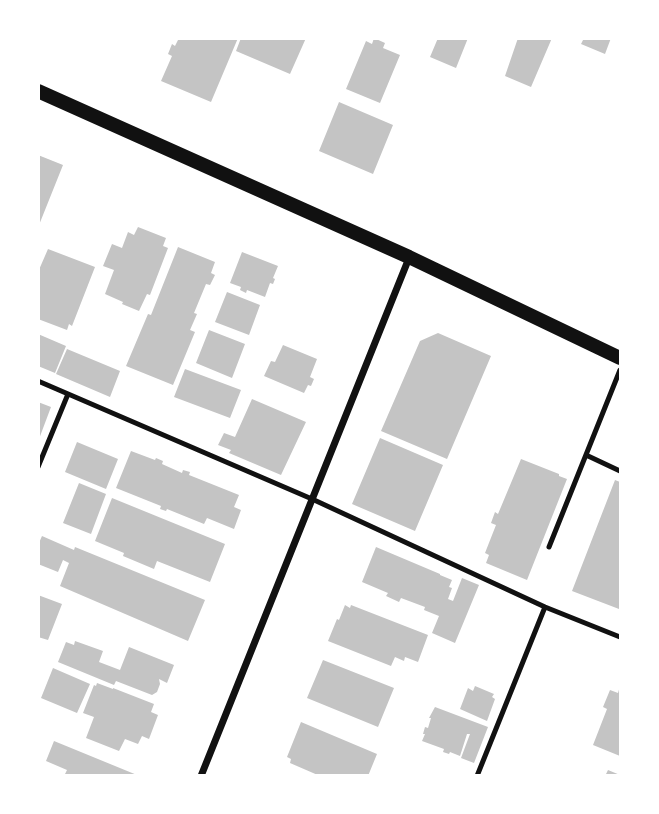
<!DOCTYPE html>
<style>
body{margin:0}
#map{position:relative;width:659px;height:814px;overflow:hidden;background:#fff;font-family:Figtree,sans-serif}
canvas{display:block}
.frame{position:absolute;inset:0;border:40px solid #fff;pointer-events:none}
</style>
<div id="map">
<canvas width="659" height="814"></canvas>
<div class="frame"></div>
</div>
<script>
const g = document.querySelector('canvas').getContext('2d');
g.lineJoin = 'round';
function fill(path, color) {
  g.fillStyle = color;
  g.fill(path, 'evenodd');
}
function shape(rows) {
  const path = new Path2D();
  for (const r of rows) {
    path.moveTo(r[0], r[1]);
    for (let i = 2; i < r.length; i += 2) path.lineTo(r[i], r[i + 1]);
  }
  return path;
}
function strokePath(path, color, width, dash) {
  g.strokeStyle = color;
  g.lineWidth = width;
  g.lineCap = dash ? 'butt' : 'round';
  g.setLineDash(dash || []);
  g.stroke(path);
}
fill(shape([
 [179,38,238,38,211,102,161,81,172,56,168,54,172,44,175,46],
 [241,38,306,38,290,74,236,51],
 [374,38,385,43,383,48,400,55,380,103,346,89,366,41,372,44],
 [438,38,468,38,456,68,430,57],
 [518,38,552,38,531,87,505,76],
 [584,38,611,38,605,54,581,44],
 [339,102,393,125,373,174,319,151],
 [38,155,63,165,39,225,38,225],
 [138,227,166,238,163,246,168,248,150,295,147,294,139,311,122,304,123,302,105,294,114,270,103,266,112,244,122,248,128,232,134,235],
 [178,247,215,262,211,273,215,275,210,285,206,284,194,313,197,314,190,330,195,332,173,385,126,366,148,314,151,315],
 [48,249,95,267,72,326,69,324,67,330,38,319,38,272],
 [242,252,278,266,273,278,275,279,273,284,270,283,265,297,247,290,246,293,240,290,241,287,230,283],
 [227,292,260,305,249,335,215,322],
 [209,330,245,344,232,378,196,363],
 [438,333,491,356,447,459,381,431,420,341],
 [38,334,66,346,55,373,38,366],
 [283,345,317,359,310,377,314,379,311,386,308,385,304,393,264,376,271,361,275,362],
 [67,349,120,371,110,397,56,374],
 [185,369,241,390,230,418,174,397],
 [252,399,306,422,281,475,229,453,231,450,218,445,224,433,235,437],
 [38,402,51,407,39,439,38,439],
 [380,438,443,465,415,531,352,504],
 [77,442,118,459,106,489,65,472],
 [131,451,155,460,156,458,163,461,162,464,182,473,183,470,190,472,189,475,239,495,234,507,241,510,234,529,207,518,204,524,167,509,166,511,160,509,161,506,116,488],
 [521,459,559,474,559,476,567,479,527,580,486,563,489,555,485,553,496,525,491,523,495,512,498,514],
 [615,480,620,482,620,606,619,609,572,591],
 [79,483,106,494,91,534,63,523],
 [112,498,225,544,210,582,157,561,154,569,123,556,124,553,95,541],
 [42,536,74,550,75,547,205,600,188,641,60,586,69,563,63,560,58,572,38,564,38,545],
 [376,547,440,574,440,575,452,580,449,587,452,588,448,599,453,601,462,578,479,585,455,643,432,633,439,616,424,610,425,607,401,598,399,602,386,596,388,593,362,582],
 [38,595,62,604,48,640,38,637],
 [345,605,350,608,351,605,428,635,418,662,405,657,404,661,395,657,391,666,328,641,337,619,339,620],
 [75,641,103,651,99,662,120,670,129,647,174,665,167,683,159,679,160,684,157,692,152,695,116,681,114,685,58,662,66,642,74,645],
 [323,660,394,688,378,727,307,698],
 [53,668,90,684,77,713,41,698],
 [97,683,113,689,113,688,154,704,151,712,158,715,149,739,142,736,138,744,125,739,119,751,86,738,94,717,83,713,94,685,96,686],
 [475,686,494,694,492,697,495,699,487,721,460,709,468,688,473,691],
 [620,686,620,756,593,745,607,709,603,707,610,690,618,693],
 [435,707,488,727,474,763,461,758,470,734,467,734,460,756,450,752,449,754,443,752,444,749,422,741,425,734,423,734,425,727,428,728,431,718,429,718],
 [301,722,377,754,368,776,320,776,290,763,291,759,287,757],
 [54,741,137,775,137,776,64,776,67,770,46,761],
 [608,770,620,775,620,776,605,776]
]), '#c4c4c4');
strokePath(shape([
 [38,381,312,499,545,607,620,637],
 [586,455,620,471],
 [38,467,68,394],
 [549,547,620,370],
 [477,776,545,607]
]), '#111', 5);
strokePath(shape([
 [201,776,409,258]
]), '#111', 7);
strokePath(shape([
 [38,91,409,257,620,358]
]), '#111', 14);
</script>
